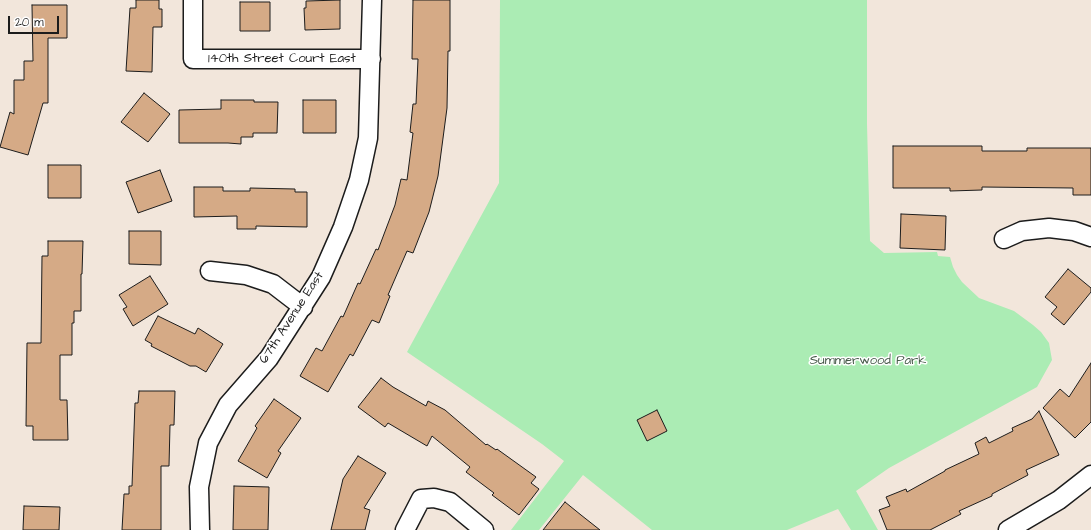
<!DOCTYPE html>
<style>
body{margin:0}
#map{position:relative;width:1091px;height:530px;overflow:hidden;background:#f2e6db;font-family:"Architects Daughter",sans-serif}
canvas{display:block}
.scale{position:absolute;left:8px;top:16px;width:51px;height:18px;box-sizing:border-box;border:2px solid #1c1c1c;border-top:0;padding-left:5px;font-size:12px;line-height:14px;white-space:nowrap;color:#1c1c1c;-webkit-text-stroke:3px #fff;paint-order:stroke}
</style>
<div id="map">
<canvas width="1091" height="530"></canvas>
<div class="scale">20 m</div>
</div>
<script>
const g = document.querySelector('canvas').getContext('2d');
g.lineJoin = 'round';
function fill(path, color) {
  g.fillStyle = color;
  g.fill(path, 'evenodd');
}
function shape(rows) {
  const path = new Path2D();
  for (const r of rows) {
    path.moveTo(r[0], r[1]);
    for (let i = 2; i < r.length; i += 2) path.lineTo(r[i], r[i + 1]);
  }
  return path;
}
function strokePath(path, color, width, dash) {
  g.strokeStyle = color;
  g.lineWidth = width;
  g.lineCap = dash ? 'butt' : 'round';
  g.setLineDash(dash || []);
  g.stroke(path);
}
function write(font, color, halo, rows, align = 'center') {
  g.font = font + ' "Architects Daughter",sans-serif';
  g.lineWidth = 3;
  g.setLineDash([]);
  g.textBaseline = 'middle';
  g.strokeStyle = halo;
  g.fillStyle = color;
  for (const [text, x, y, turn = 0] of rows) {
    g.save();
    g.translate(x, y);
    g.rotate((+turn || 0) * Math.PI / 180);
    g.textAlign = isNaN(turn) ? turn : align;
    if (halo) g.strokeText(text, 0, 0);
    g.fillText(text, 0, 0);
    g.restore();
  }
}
fill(shape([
 [500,0,867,0,867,124,870,241,884,253,937,252,938,256,950,257,953,267,957,275,962,282,979,298,1014,311,1033,325,1041,332,1049,343,1052,360,1037,387,889,468,856,491,878,530,851,530,838,509,787,530,652,530,583,475,539,530,511,530,564,461,542,444,407,352,499,183]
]), '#abecb4');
const building = shape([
 [136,0,159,0,159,9,162,9,162,27,153,27,152,72,126,71,130,8,136,8,136,0],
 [340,0,340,29,305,30,304,8,306,8,306,1,340,0],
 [413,0,450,0,450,51,448,51,447,108,438,176,429,212,413,253,407,251,388,295,390,296,379,323,372,320,353,356,350,354,328,392,300,376,316,348,322,351,341,316,343,317,358,283,360,284,376,249,378,250,395,205,401,179,407,180,413,133,410,132,413,104,416,104,418,59,412,59,413,0],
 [240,2,270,2,270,31,240,31,240,2],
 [32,5,67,5,67,38,48,38,48,103,43,103,28,155,0,147,10,112,14,114,14,80,24,80,24,61,33,61,32,5],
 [144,93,170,114,148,142,121,122,144,93],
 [221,100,254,100,254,102,278,102,277,133,253,133,253,137,241,137,241,144,228,143,179,143,179,110,221,109,221,100],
 [303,100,336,100,336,133,303,133,303,100],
 [893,146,982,146,982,151,1027,151,1027,148,1091,148,1091,195,1073,195,1073,188,982,187,982,190,950,191,950,188,893,188,893,146],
 [48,165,81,165,81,198,48,198,48,165],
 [160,170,172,201,138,213,126,182,160,170],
 [194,187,223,187,223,191,250,191,250,188,295,189,295,192,307,192,307,227,256,226,256,229,237,229,237,216,194,217,194,187],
 [901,214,946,216,945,250,900,248,901,214],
 [129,231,161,231,161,265,129,264,129,231],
 [48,241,83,241,82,274,81,274,81,311,74,311,74,323,72,323,72,355,60,355,60,400,67,400,68,440,33,440,33,426,26,426,27,343,41,343,42,256,48,256,48,241],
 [1068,269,1091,288,1091,292,1064,325,1051,314,1057,307,1045,297,1068,269],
 [150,276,168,304,133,326,123,309,127,307,119,295,150,276],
 [158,316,195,334,198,328,223,344,206,372,196,366,190,366,151,346,152,344,145,340,158,316],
 [1091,363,1091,422,1075,438,1043,408,1060,389,1069,397,1091,363],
 [381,378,393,387,426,406,428,401,445,410,486,445,487,444,496,450,497,449,536,477,531,483,539,489,519,515,492,495,494,493,466,472,470,467,432,436,427,446,388,423,385,427,358,407,381,378],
 [139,391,175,391,174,425,170,425,169,466,161,466,161,530,122,530,124,494,129,494,129,486,132,486,135,403,138,403,139,391],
 [274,399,301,418,278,451,281,453,267,478,238,461,257,428,255,426,274,399],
 [657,410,667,431,647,441,637,420,657,410],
 [1039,411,1059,455,1026,470,1028,475,992,494,992,496,959,511,961,514,930,530,887,530,879,510,890,506,886,497,906,489,907,492,945,471,945,470,979,454,975,443,986,437,989,443,1013,431,1012,428,1032,419,1039,411],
 [358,456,386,473,364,508,370,510,365,530,331,530,343,479,358,456],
 [234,486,269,487,268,530,233,530,234,486],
 [565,502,581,515,600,530,543,530,565,502],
 [24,506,60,507,59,530,23,530,24,506]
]);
fill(building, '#d5aa86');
strokePath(building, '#1c1c1c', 1);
const minor = shape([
 [193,0,193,59,371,59],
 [1004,239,1022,231,1049,228,1074,231,1091,237],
 [210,271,246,275,273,284,303,307],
 [200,530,199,487,208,443,228,405,269,358,321,277,343,227,359,180,368,138,372,0],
 [405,530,421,499,434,498,450,502,484,530],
 [1008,530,1059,500,1091,475]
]);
strokePath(minor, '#1c1c1c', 21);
strokePath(minor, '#fff', 18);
write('13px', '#1c1c1c', '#fff', [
 ["140th Street Court East",282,59],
 ["67th Avenue East",292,318,-57]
]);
write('13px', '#475a4a', '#fff', [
 ["Summerwood Park",868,361]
]);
</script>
